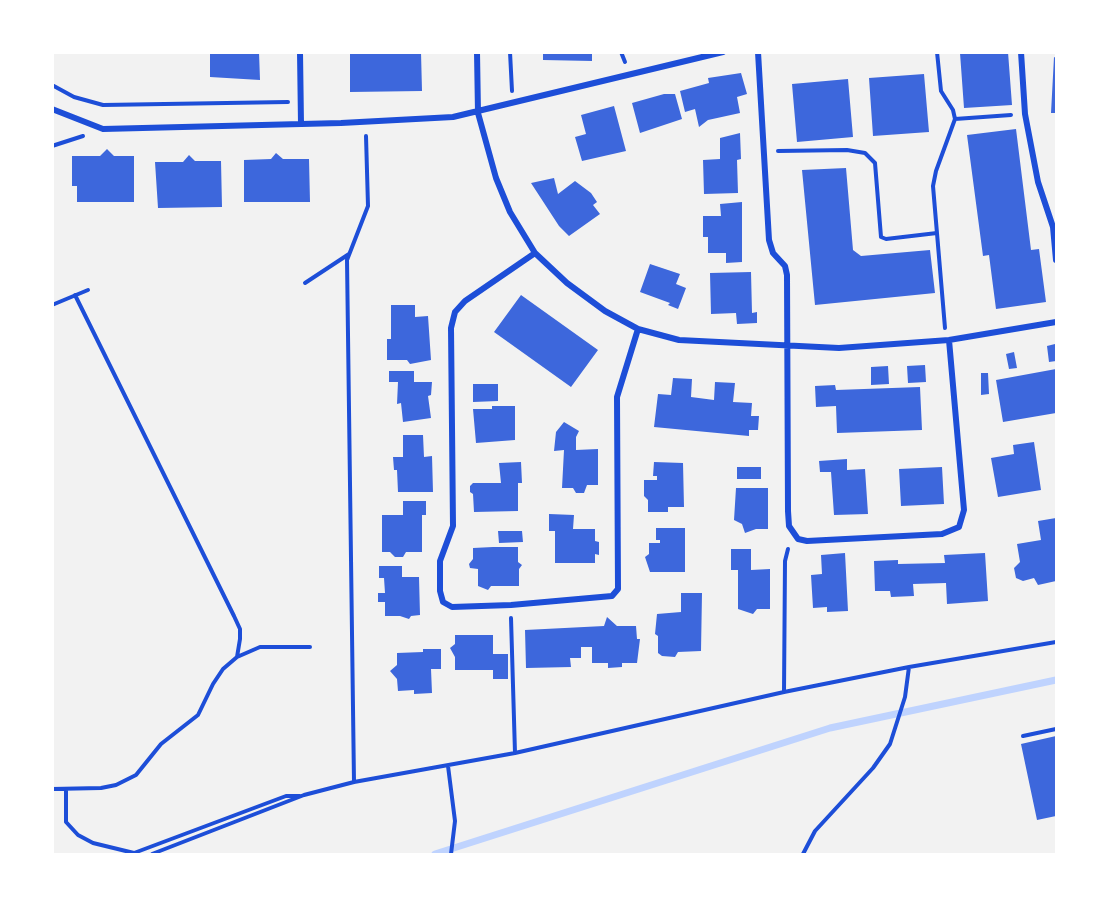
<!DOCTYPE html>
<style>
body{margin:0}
#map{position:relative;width:1109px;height:907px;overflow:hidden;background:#f2f2f2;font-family:Commissioner,sans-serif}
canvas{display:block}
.frame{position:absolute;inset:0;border:54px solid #fff;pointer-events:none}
</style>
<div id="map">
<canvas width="1109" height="907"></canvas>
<div class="frame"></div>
</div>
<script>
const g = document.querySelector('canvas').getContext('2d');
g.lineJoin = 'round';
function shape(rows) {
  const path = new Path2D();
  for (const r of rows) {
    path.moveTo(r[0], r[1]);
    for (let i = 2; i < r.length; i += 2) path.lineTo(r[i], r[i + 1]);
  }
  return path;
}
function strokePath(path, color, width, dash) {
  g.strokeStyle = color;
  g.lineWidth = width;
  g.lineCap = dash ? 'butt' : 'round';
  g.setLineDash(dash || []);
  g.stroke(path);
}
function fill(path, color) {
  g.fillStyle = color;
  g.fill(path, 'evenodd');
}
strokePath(shape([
 [435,854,830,728,1056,680]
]), '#bfd3fe', 7);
fill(shape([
 [210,52,259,52,260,80,210,77],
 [350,52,421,52,422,91,350,92],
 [543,52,592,52,592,61,543,60],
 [965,52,1008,52,1012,105,964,108,960,53],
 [1054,57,1056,58,1056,113,1051,113],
 [741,73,747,94,737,97,740,113,708,120,699,127,695,109,685,112,680,91,709,83,708,78],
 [924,74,929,132,873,136,869,78],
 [848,79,853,137,797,142,792,84],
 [664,94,675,94,682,119,640,133,632,103],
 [614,106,626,151,582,161,575,137,586,134,581,115],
 [1016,129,1031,250,1039,249,1046,302,996,309,989,255,983,256,967,135],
 [740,133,741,159,737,160,738,193,704,194,703,160,720,159,720,138],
 [107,149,114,156,134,156,134,202,77,202,77,186,72,186,72,156,100,156],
 [276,153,283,159,309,159,310,202,244,202,244,160,271,159],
 [189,155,195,161,221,161,222,207,158,208,155,162,183,162],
 [846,168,853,250,861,256,930,250,935,293,815,305,802,170],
 [554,178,558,194,575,181,591,193,597,202,593,205,600,214,569,236,559,226,531,183],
 [742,202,742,262,726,263,726,253,708,253,708,237,703,237,703,216,721,216,720,204],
 [650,264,680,274,676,284,686,288,678,309,668,305,670,303,640,292],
 [751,272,752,313,757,312,757,323,737,324,736,313,711,314,710,273],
 [521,295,598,350,571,387,494,332],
 [391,305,415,305,415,317,428,316,431,360,410,364,407,360,387,360,387,339,391,339],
 [1055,344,1056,361,1049,362,1047,346],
 [1014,352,1017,368,1009,369,1006,354],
 [925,365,926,382,908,383,907,366],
 [888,366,889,384,871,385,871,367],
 [1056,369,1056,413,1003,422,996,380],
 [389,371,414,371,414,382,432,382,431,395,428,396,431,418,403,422,401,403,397,404,398,382,389,382],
 [981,373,988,373,989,394,981,395],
 [673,378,692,379,691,397,714,400,715,382,735,383,733,402,752,403,751,416,759,416,758,430,749,430,749,436,654,427,658,394,671,395],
 [473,384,498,384,498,401,473,402],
 [835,385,836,390,920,387,922,430,837,433,836,406,816,407,815,386],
 [492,406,515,406,515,440,476,443,473,409,492,409],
 [564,422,579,431,576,437,576,450,598,449,598,485,587,485,584,493,576,493,573,488,562,488,564,450,554,451,556,432],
 [403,435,423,435,424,457,432,456,433,492,398,492,397,470,394,470,393,457,403,457],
 [1034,442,1041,490,998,497,991,458,1014,454,1013,445],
 [847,459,847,470,865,469,868,514,834,515,831,472,820,472,819,461],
 [521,462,522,483,518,483,518,511,474,512,473,494,470,492,470,486,473,483,501,483,499,463],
 [654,462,683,463,684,507,668,507,668,512,648,512,648,500,644,496,644,480,657,480,657,476,653,476],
 [737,467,761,467,761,479,737,479],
 [942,467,944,504,901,506,899,469],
 [736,488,768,488,768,529,756,529,745,533,742,524,734,520],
 [403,501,426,501,426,515,422,515,422,552,406,552,403,557,395,557,390,552,382,552,382,515,403,515],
 [549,514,574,515,573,529,595,529,595,541,599,542,599,555,595,554,595,563,555,563,555,531,549,531],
 [1056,518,1056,581,1038,585,1034,578,1023,581,1016,578,1014,568,1020,562,1017,544,1041,540,1038,521],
 [656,528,685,528,685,572,650,572,645,557,649,554,649,543,660,543,660,540,656,540],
 [498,531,522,531,523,542,499,543],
 [493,547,518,547,518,562,522,565,519,569,519,586,491,586,488,590,478,586,478,569,470,568,469,564,473,559,473,548],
 [731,549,751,549,751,570,770,569,770,609,757,609,753,614,738,609,738,570,731,570],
 [845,553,848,611,827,612,827,607,813,608,811,575,822,574,821,555],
 [985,553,988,601,947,604,946,583,913,584,914,596,891,597,890,591,875,591,874,561,898,560,898,564,945,563,944,555],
 [379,566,402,566,402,577,419,577,420,615,411,616,409,619,400,616,385,616,385,602,378,602,378,593,385,593,384,578,379,578],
 [681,593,702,593,701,651,678,652,675,657,662,656,658,653,658,636,655,634,657,614,681,612],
 [607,617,617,626,636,626,637,639,640,639,637,663,622,663,622,667,608,668,608,663,592,663,592,647,581,647,581,658,570,658,571,667,526,668,525,630,604,626],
 [455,635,493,635,493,654,508,654,508,679,493,679,493,670,455,670,455,657,450,648,455,644],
 [423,649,441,649,441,669,431,669,432,693,414,694,414,690,398,691,397,679,390,671,397,665,397,653,423,652],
 [1056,736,1056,816,1037,820,1021,744]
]), '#3d67dc');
strokePath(shape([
 [510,52,512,91],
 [621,52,625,62],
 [937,52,941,91,953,110,955,119,936,171,933,186,945,328],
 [52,85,74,97,103,105,288,102],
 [955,119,1011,115],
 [52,146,83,136],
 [778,151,847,150,865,153,875,163,881,237,886,239,937,233],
 [305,283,349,254],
 [52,305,88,290],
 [511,618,515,753],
 [237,657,260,647,310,647],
 [784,692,785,561,788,549],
 [1023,736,1056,729],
 [448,766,455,821,451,854],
 [354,782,347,260,368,206,366,136],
 [52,789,101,788,116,785,136,775,161,744,198,715,213,684,223,669,237,657,240,639,240,629,234,616,75,295],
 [66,789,66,822,78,835,93,843,134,853,130,854],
 [134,853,286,796,300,796],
 [152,854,304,795,354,782,515,753,784,692,909,667,1056,642],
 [803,854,815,831,873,768,890,744,905,697,909,667]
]), '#1d4ed8', 4);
strokePath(shape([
 [300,52,301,124],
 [477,52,478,113,496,178,510,212,535,253,567,283,605,311,638,329,679,340,839,348,949,340,1056,322],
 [758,52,769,240,773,253,785,266,787,275,788,511,789,526,798,539,807,541,942,534,959,527,964,510,949,340],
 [1021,52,1025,114,1038,182,1053,227,1056,260],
 [52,109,103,129,341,123,453,117,723,52],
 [535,253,465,301,455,312,451,328,453,526,440,561,440,591,443,602,452,607,511,605,612,596,618,589,617,397,638,329]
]), '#1d4ed8', 6);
</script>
